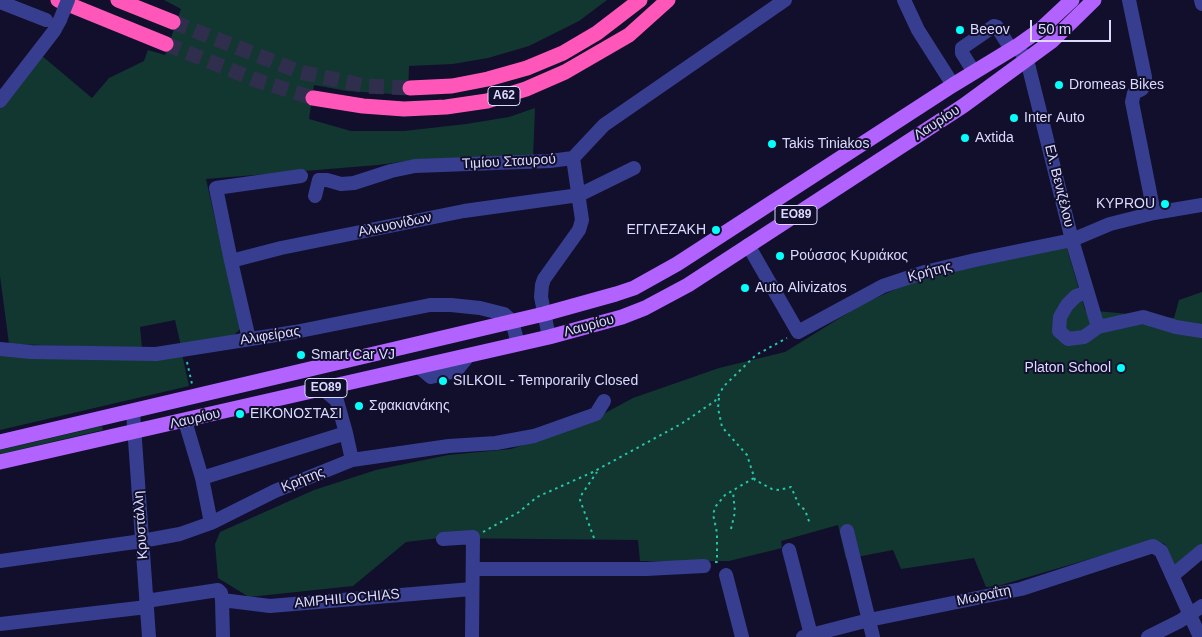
<!DOCTYPE html>
<meta charset="utf-8">
<style>
body{margin:0}
#map{position:relative;width:1202px;height:637px;overflow:hidden;background:#110f2c;font-family:Helvetica,sans-serif}
canvas{display:block}
.scale{position:absolute;left:1030px;top:20px;width:81px;height:22px;box-sizing:border-box;border:2px solid #dbdbff;border-top:0;padding-left:6px;font-size:15px;line-height:18px;white-space:nowrap;color:#dbdbff;-webkit-text-stroke:4px #110f2c;paint-order:stroke}
</style>
<div id="map">
<canvas width="1202" height="637"></canvas>
<div class="scale">50 m</div>
</div>
<script>
const g = document.querySelector('canvas').getContext('2d');
g.lineJoin = 'round';
function fill(path, color) {
  g.fillStyle = color;
  g.fill(path, 'evenodd');
}
function shape(rows) {
  const path = new Path2D();
  for (const r of rows) {
    path.moveTo(r[0], r[1]);
    for (let i = 2; i < r.length; i += 2) path.lineTo(r[i], r[i + 1]);
  }
  return path;
}
function strokePath(path, color, width, dash) {
  g.strokeStyle = color;
  g.lineWidth = width;
  g.lineCap = dash ? 'butt' : 'round';
  g.setLineDash(dash || []);
  g.stroke(path);
}
function write(font, color, halo, rows, align = 'center') {
  g.font = font + ' Helvetica,sans-serif';
  g.lineWidth = 4;
  g.setLineDash([]);
  g.textBaseline = 'middle';
  g.strokeStyle = halo;
  g.fillStyle = color;
  for (const [text, x, y, turn = 0] of rows) {
    g.save();
    g.translate(x, y);
    g.rotate((+turn || 0) * Math.PI / 180);
    g.textAlign = isNaN(turn) ? turn : align;
    if (halo) g.strokeText(text, 0, 0);
    g.fillText(text, 0, 0);
    g.restore();
  }
}
fill(shape([
 [164,0,607,0,579,21,529,46,488,58,453,64,409,66,408,95,347,91,314,85,309,119,351,131,404,131,466,124,509,117,535,108,533,158,422,159,378,165,206,179,240,329,234,335,181,346,175,320,140,327,142,348,9,344,0,276,0,105,41,55,92,98,109,78,144,61,148,50,165,55,181,9],
 [1066,245,1085,310,1174,318,1179,300,1202,292,1202,544,1175,566,1165,544,1154,540,998,586,986,587,974,558,901,569,893,550,846,559,838,525,781,541,782,548,729,561,640,561,638,540,439,538,406,542,353,586,249,597,218,578,215,544,220,532,314,490,376,470,448,455,511,449,583,425,633,398,719,368,785,352,864,303,924,277],
 [0,354,182,354,189,386,0,430],
 [102,426,103,430,0,454,0,450]
]), '#123731');
strokePath(shape([
 [173,22,300,72,366,86,410,88],
 [166,44,256,80,313,98]
]), '#2f2e4c', 15, [15, 8]);
strokePath(shape([
 [187,362,192,384],
 [719,398,718,408,722,427,747,455,755,480,772,489,779,490,791,487,799,505,805,510,810,524],
 [731,529,735,512,733,492],
 [483,532,519,512,537,497,593,472,681,424,715,401,724,386,756,355,787,338],
 [594,538,580,500,582,494,597,472],
 [715,562,717,562,717,533,713,514,716,506,725,495,754,478]
]), '#27c6aa', 2, [2.5, 4]);
strokePath(shape([
 [904,0,918,30,953,85],
 [1129,0,1145,77,1145,84,1142,89,1134,93,1132,102,1154,213],
 [1201,0,1202,4],
 [0,2,46,20],
 [1021,52,1027,60,1072,240,1098,327],
 [974,72,962,53,962,48,994,26,997,27,1011,49],
 [0,101,54,31,60,20],
 [315,196,319,180,327,180,341,184,354,183,391,171,415,166,550,161,573,158,604,125,785,0],
 [748,245,798,332,883,286,925,272,975,260,1072,240,1110,224,1154,213,1202,205],
 [231,261,216,188,301,176],
 [1087,292,1076,296,1067,305,1060,317,1059,331,1068,339,1084,337,1098,327,1143,317,1176,327,1202,331],
 [549,337,541,297,542,285,544,279,579,230,582,220,573,158],
 [249,339,231,261,281,248,464,211,579,195,634,168],
 [0,349,31,352,156,354,295,332,430,305,451,305,480,308,504,314,512,321,518,344],
 [419,367,431,377,456,371,469,355],
 [323,389,337,401,346,433],
 [133,412,149,637],
 [185,421,202,478,211,523],
 [202,478,346,433,352,460],
 [847,531,873,637],
 [443,539,473,537,472,637],
 [789,550,811,635],
 [0,561,142,541,180,534,211,523,275,491,352,460,449,446,496,443,534,436,596,414,604,401],
 [473,569,646,569,704,566],
 [726,575,742,637],
 [1172,576,1202,551],
 [222,600,270,606,472,589],
 [146,601,218,590,221,593,222,600,223,637],
 [0,624,147,607],
 [803,637,869,620,1021,589,1153,546,1161,551,1200,637],
 [1148,637,1180,621,1202,606]
]), '#373e8f', 14);
strokePath(shape([
 [0,442,544,314,616,294,634,288,677,264,953,85,1017,46,1041,29,1072,0],
 [0,462,549,337,622,317,645,308,688,285,963,106,1052,41,1094,0]
]), '#b262ff', 15);
strokePath(shape([
 [58,0,166,44],
 [118,0,173,22],
 [410,88,452,86,488,79,527,68,563,53,597,33,640,0],
 [313,98,363,106,404,109,446,107,487,101,526,89,565,72,629,35,668,0]
]), '#ff56ba', 15);
strokePath(shape([
 [60,20,68,0]
]), '#373e8f', 14);
for (const [x, y, r, color] of [
 [960,30,5,"#07fffb"],
 [1059,85,5,"#07fffb"],
 [1014,118,5,"#07fffb"],
 [965,138,5,"#07fffb"],
 [772,144,5,"#07fffb"],
 [1165,204,5,"#07fffb"],
 [716,230,5,"#07fffb"],
 [780,256,5,"#07fffb"],
 [745,288,5,"#07fffb"],
 [301,355,5,"#07fffb"],
 [1121,368,5,"#07fffb"],
 [443,381,5,"#07fffb"],
 [359,406,5,"#07fffb"],
 [240,414,5,"#07fffb"]
]) {
  const dot = new Path2D();
  dot.arc(x, y, r, 0, 2 * Math.PI);
  g.fillStyle = color;
  g.fill(dot);
  strokePath(dot, '#110f2c', 2);
}
for (const [x, y, w] of [
 [504,96,32],
 [796,215,42],
 [326,388,42]
]) {
  const box = new Path2D();
  box.roundRect(x - w / 2, y - 9.5, w, 19, 4);
  g.fillStyle = '#110f2c';
  g.fill(box);
  strokePath(box, '#dbdbff', 1);
}
write('bold 12px', '#dbdbff', null, [
 ["Α62",504,96],
 ["ΕΟ89",796,215],
 ["ΕΟ89",326,388]
]);
write('14px', '#dbdbff', '#110f2c', [
 ["Beeov",970,30],
 ["Dromeas Bikes",1069,85],
 ["Inter Auto",1024,118],
 ["Axtida",975,138],
 ["Takis Tiniakos",782,144],
 ["KYPROU",1155,204,"right"],
 ["ΕΓΓΛΕΖΑΚΗ",706,230,"right"],
 ["Ρούσσος Κυριάκος",790,256],
 ["Auto Alivizatos",755,288],
 ["Smart Car VJ",311,355],
 ["Platon School",1111,368,"right"],
 ["SILKOIL - Temporarily Closed",453,381],
 ["Σφακιανάκης",369,406],
 ["ΕΙΚΟΝΟΣΤΑΣΙ",250,414]
], 'left');
write('14px', '#dbdbff', '#110f2c', [
 ["Λαυρίου",937,123,-33],
 ["Τιμίου Σταυρού",509,162,-3],
 ["Ελ. Βενιζέλου",1059,186,76],
 ["Αλκυονίδων",395,225,-12],
 ["Κρήτης",930,272,-15],
 ["Λαυρίου",589,326,-15],
 ["Αλιφείρας",270,336,-9],
 ["Λαυρίου",195,419,-13],
 ["Κρήτης",303,480,-22],
 ["Κρυστάλλη",141,525,-94],
 ["Μωραΐτη",984,596,-12],
 ["AMPHILOCHIAS",347,599,-5]
]);
</script>
